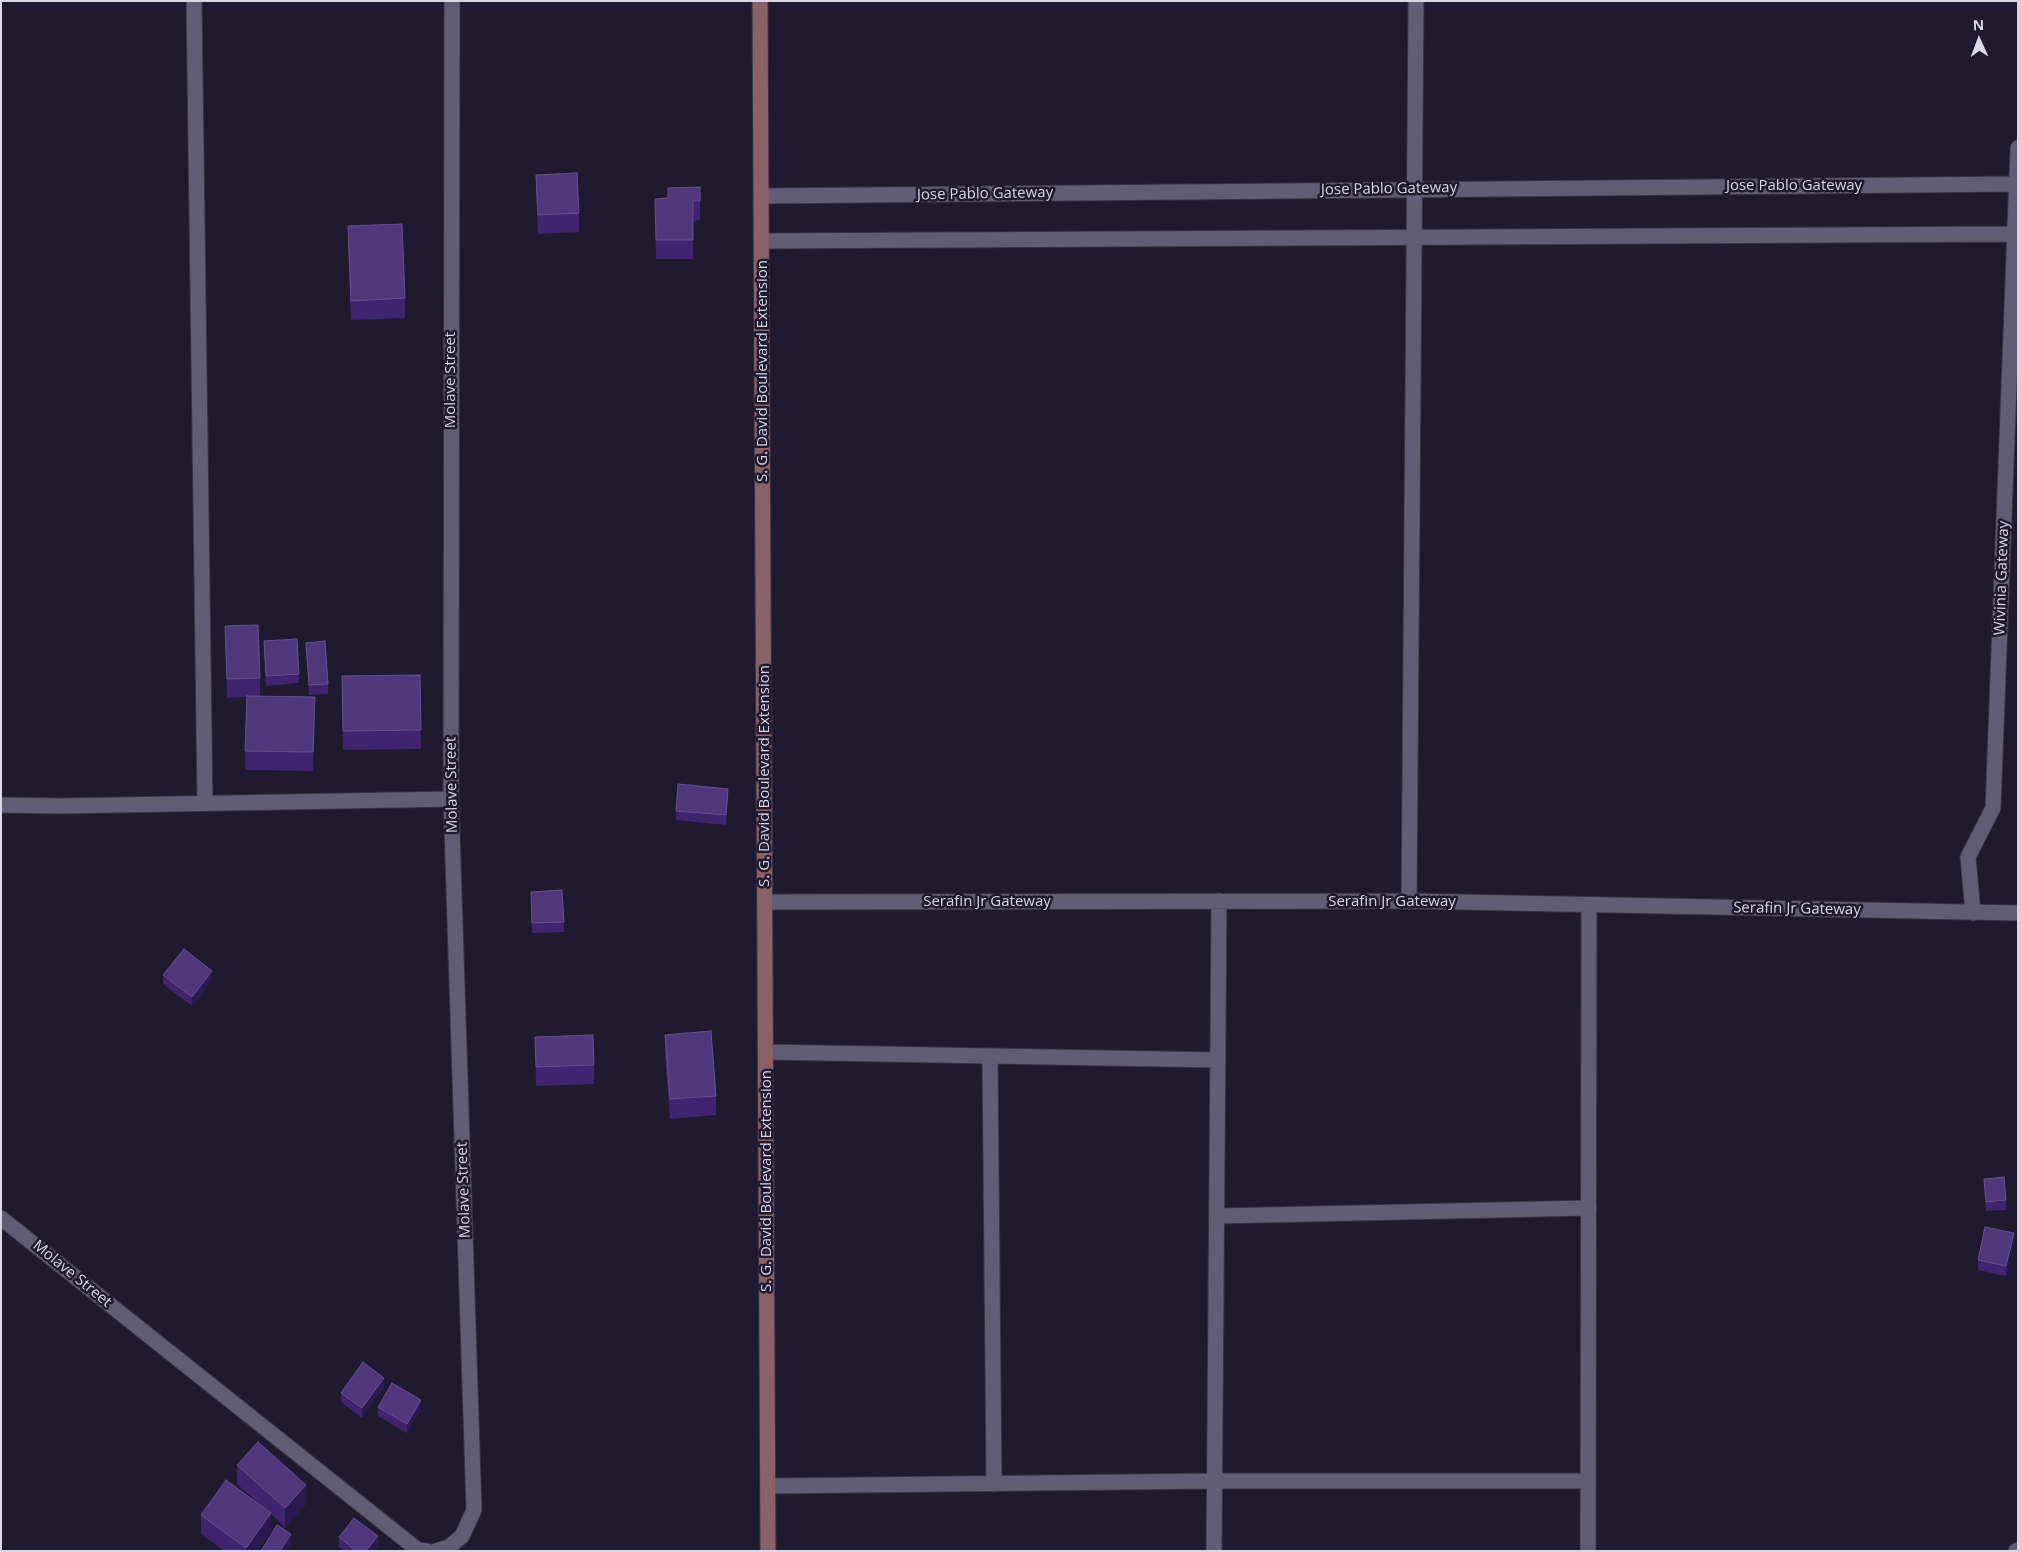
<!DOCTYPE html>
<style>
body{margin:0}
#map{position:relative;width:2019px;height:1552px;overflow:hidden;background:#1f1a2f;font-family:"Open Sans",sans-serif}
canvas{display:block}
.frame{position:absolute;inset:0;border:2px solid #dad7e6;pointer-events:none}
.north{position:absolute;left:1954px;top:15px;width:50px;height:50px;-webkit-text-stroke:4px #1f1a2f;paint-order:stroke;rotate:358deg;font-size:14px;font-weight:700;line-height:20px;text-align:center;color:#dad7e6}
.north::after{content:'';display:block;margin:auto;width:18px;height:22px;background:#dad7e6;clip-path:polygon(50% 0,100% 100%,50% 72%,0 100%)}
</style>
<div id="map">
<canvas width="2019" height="1552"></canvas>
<div class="frame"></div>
<div class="north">N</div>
</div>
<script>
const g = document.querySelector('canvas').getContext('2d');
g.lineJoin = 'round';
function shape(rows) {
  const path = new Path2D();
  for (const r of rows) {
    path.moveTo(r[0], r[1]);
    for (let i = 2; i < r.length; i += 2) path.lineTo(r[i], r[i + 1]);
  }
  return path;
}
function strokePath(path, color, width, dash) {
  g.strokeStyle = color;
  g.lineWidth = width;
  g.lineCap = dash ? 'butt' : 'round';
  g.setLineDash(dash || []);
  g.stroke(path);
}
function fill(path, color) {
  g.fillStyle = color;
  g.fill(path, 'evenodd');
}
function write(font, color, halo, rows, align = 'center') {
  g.font = font + ' "Open Sans",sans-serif';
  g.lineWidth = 5;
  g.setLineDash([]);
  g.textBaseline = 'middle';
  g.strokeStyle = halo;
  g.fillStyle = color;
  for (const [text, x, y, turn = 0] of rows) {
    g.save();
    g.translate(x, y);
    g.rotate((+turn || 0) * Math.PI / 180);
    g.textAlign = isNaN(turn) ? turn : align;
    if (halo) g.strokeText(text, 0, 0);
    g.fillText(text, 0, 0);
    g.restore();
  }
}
const street = shape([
 [194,1,205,802],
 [762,196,2017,184],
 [762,241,2015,234],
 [1,805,60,806,451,799],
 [1409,901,1416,1],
 [766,902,1409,901,2018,913],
 [1973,913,1968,857,1993,808,2018,148],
 [766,1052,1218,1060],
 [990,1056,994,1484],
 [1217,1216,1589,1208],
 [1,1218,418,1550,427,1551],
 [768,1486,1214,1481,1588,1481],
 [436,1551,449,1547,462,1536,474,1510,451,799,452,1],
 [1214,1551,1219,901],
 [1588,1551,1589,905],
 [2016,1551,2018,1550]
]);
const secondary = shape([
 [760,1,768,1551]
]);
strokePath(street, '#383345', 17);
strokePath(secondary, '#383345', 17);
strokePath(street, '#625d76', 15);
strokePath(secondary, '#8a6166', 15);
fill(shape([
 [536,175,579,213,579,232,538,234,536,194],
 [655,199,700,201,700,220,693,221,693,259,656,259],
 [348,226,405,298,405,318,351,320,348,245],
 [225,626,260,678,260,696,315,717,313,771,245,770,247,697,227,698],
 [264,641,299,674,299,683,266,686],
 [306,643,328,684,328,694,309,695],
 [420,675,421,749,343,750,342,676],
 [728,798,726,825,676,820,676,811],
 [531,901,564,922,564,932,532,933],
 [163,975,212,980,192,1006,163,984],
 [665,1035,716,1096,716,1115,670,1119,665,1054],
 [535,1037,594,1065,594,1084,536,1086],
 [1984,1179,2006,1200,2006,1210,1986,1211],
 [2014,1242,2006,1276,1978,1270,1978,1260],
 [384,1387,362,1418,341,1402,341,1393],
 [378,1407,421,1410,407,1433,378,1416],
 [237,1465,306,1504,285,1527,271,1514,271,1532,257,1551,224,1551,201,1534,201,1515,260,1505,237,1484],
 [339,1537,378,1546,374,1551,344,1551,339,1547]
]), '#412470');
fill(shape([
 [315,697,315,717,313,771,313,752],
 [728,789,728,798,726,825,726,815],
 [212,971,212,980,192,1006,192,997],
 [2014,1233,2014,1242,2006,1276,2006,1266],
 [384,1378,384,1387,362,1418,362,1408],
 [421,1400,421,1410,407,1433,407,1424],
 [306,1485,306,1504,285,1527,285,1508],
 [271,1513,271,1532,257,1551,246,1551,246,1548],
 [291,1534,291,1544,286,1551,280,1551],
 [378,1536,378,1546,374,1551,366,1551]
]), '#2c1851');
const building = shape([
 [577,173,579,213,538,215,536,175,577,173],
 [700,187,700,201,693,201,693,240,656,240,655,199,668,198,668,188,700,187],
 [402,224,405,298,351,301,348,226,402,224],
 [258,625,260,678,227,679,225,626,258,625],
 [297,639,299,674,266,676,264,641,297,639],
 [325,641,328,684,309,685,306,643,325,641],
 [420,675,421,730,343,731,342,676,420,675],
 [247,696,315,697,313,752,245,751,247,696],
 [678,784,728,789,726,815,676,811,678,784],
 [562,890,564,922,532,923,531,892,562,890],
 [184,949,212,971,192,997,163,975,184,949],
 [711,1031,716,1096,670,1099,665,1035,711,1031],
 [593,1035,594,1065,536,1067,535,1037,593,1035],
 [2004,1177,2006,1200,1986,1202,1984,1179,2004,1177],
 [1985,1227,2014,1233,2006,1266,1978,1260,1985,1227],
 [363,1362,384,1378,362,1408,341,1393,363,1362],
 [392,1383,421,1400,407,1424,378,1407,392,1383],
 [258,1442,306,1485,285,1508,237,1465,258,1442],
 [226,1480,271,1513,246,1548,201,1515,226,1480],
 [354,1518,378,1536,366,1551,356,1551,339,1537,354,1518],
 [277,1525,291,1534,280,1551,261,1551,277,1525]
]);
fill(building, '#51387d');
strokePath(building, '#66518d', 1);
write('15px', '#dad7e6', '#1f1a2f', [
 ["Jose Pablo Gateway",1794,186],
 ["Jose Pablo Gateway",1389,189,-1],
 ["Jose Pablo Gateway",985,194,-1],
 ["S. G. David Boulevard Extension",763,371,-90],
 ["Molave Street",451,380,-90],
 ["Wivinia Gateway",2002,578,-88],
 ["S. G. David Boulevard Extension",765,776,-90],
 ["Molave Street",452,785,-91],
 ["Serafin Jr Gateway",987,902],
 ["Serafin Jr Gateway",1392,902],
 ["Serafin Jr Gateway",1797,909,1],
 ["S. G. David Boulevard Extension",767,1181,-90],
 ["Molave Street",464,1190,-92],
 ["Molave Street",72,1274,39]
]);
</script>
